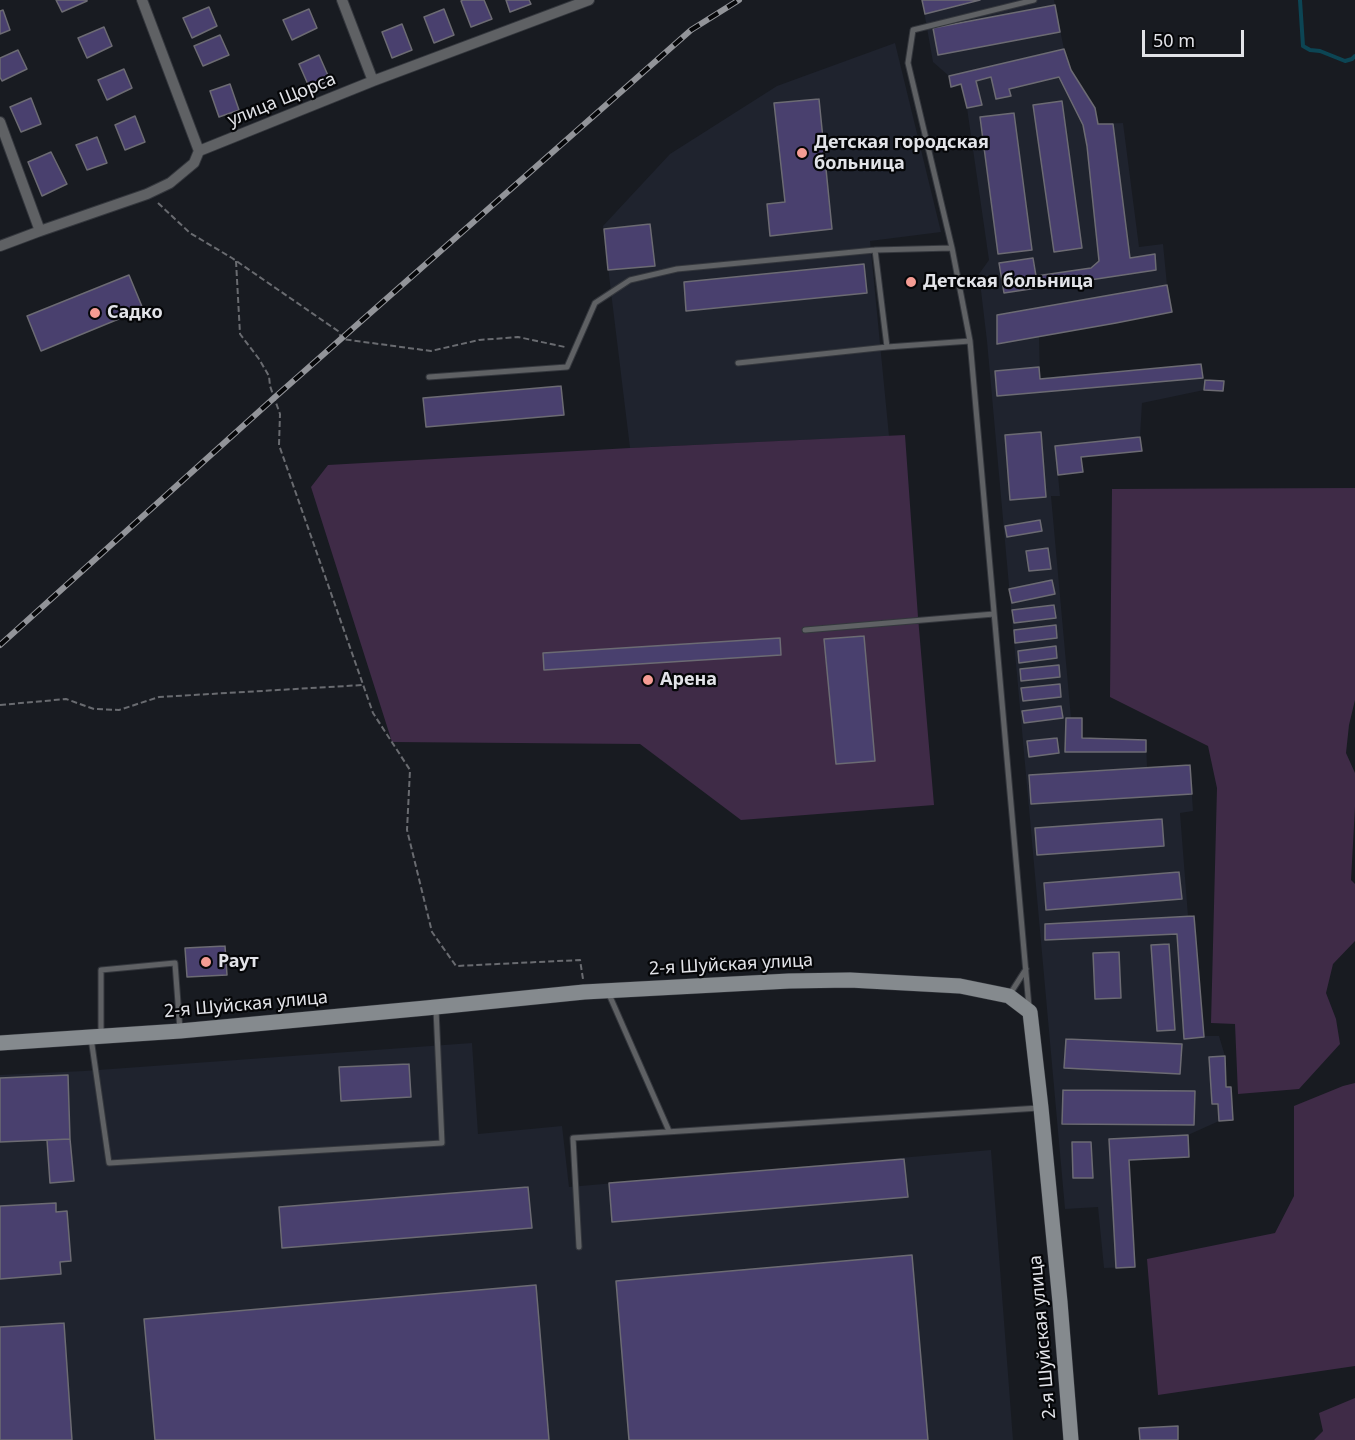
<!DOCTYPE html>
<meta charset="utf-8">
<style>
body{margin:0}
#map{position:relative;width:1355px;height:1440px;overflow:hidden;background:#181b21;font-family:"Noto Sans",sans-serif}
canvas{display:block}
.scale{position:absolute;left:1142px;top:30px;width:102px;height:27px;box-sizing:border-box;border:3px solid #e2e3e8;border-top:0;padding-left:8px;font-size:18px;line-height:21px;white-space:nowrap;color:#e2e3e8;-webkit-text-stroke:4px #050608;paint-order:stroke}
</style>
<div id="map">
<canvas width="1355" height="1440"></canvas>
<div class="scale">50 m</div>
</div>
<script>
const g = document.querySelector('canvas').getContext('2d');
g.lineJoin = 'round';
function fill(path, color) {
  g.fillStyle = color;
  g.fill(path, 'evenodd');
}
function shape(rows) {
  const path = new Path2D();
  for (const r of rows) {
    path.moveTo(r[0], r[1]);
    for (let i = 2; i < r.length; i += 2) path.lineTo(r[i], r[i + 1]);
  }
  return path;
}
function strokePath(path, color, width, dash) {
  g.strokeStyle = color;
  g.lineWidth = width;
  g.lineCap = dash ? 'butt' : 'round';
  g.setLineDash(dash || []);
  g.stroke(path);
}
function write(font, color, halo, rows, align = 'center') {
  g.font = font + ' "Noto Sans",sans-serif';
  g.lineWidth = 4.5;
  g.setLineDash([]);
  g.textBaseline = 'middle';
  g.strokeStyle = halo;
  g.fillStyle = color;
  for (const [text, x, y, turn = 0] of rows) {
    g.save();
    g.translate(x, y);
    g.rotate((+turn || 0) * Math.PI / 180);
    g.textAlign = isNaN(turn) ? turn : align;
    if (halo) g.strokeText(text, 0, 0);
    g.fillText(text, 0, 0);
    g.restore();
  }
}
fill(shape([
 [922,0,1054,0,1064,49,1071,69,1095,108,1098,124,1123,123,1139,247,1163,244,1167,285,1172,312,1039,337,1040,378,1201,364,1203,378,1204,380,1224,381,1223,391,1204,390,1142,403,1140,437,1142,451,1081,457,1083,472,1058,475,1060,496,1051,496,1071,718,1082,718,1082,738,1146,740,1147,767,1190,765,1193,811,1180,813,1188,916,1204,1036,1219,1036,1225,1056,1226,1087,1231,1087,1233,1120,1219,1121,1188,1135,1189,1157,1129,1161,1135,1267,1104,1268,1098,1207,1065,1209,987,341,979,274,989,260,967,108,961,85,951,87,949,76,933,62],
 [895,43,941,232,870,241,889,436,630,448,603,226,670,154,777,86],
 [472,1043,478,1134,562,1126,569,1187,991,1150,1013,1440,0,1440,0,1075,84,1071]
]), '#1f232e');
fill(shape([
 [905,435,918,617,934,805,741,820,640,744,392,742,311,487,328,465,630,448],
 [1355,488,1355,700,1349,725,1346,753,1355,773,1355,807,1351,880,1355,884,1355,941,1333,964,1326,993,1336,1019,1340,1044,1299,1089,1238,1094,1235,1024,1211,1023,1217,788,1208,746,1110,697,1112,489],
 [1355,1083,1355,1366,1158,1395,1147,1259,1275,1233,1294,1196,1294,1106,1343,1086],
 [1355,1398,1355,1440,1314,1440,1323,1431,1319,1413]
]), '#3f2b47');
strokePath(shape([
 [1300,0,1303,46,1310,50,1320,51,1345,61,1352,59,1355,56]
]), '#0c4554', 4);
const building = shape([
 [56,0,87,0,87,1,62,12,56,0],
 [463,0,484,0,492,19,471,27,461,1,463,0],
 [506,0,529,0,531,4,510,12,506,0],
 [922,0,980,0,925,14,922,0],
 [1055,5,1060,32,938,55,933,28,1055,5],
 [209,7,217,26,192,38,183,18,209,7],
 [309,9,317,28,292,40,283,20,309,9],
 [444,9,454,35,434,43,424,17,444,9],
 [3,10,10,30,0,34,0,11,3,10],
 [402,24,412,50,392,58,382,32,402,24],
 [104,27,112,46,87,58,78,38,104,27],
 [220,35,229,55,203,66,194,46,220,35],
 [1064,49,1071,70,1095,108,1098,124,1113,124,1130,258,1155,254,1156,270,1004,293,999,263,1033,258,1036,276,1091,268,1099,261,1087,146,1083,125,1059,77,1009,89,1011,96,996,99,991,77,976,81,982,105,967,108,961,84,951,87,949,76,1064,49],
 [18,50,27,69,2,81,0,77,0,58,18,50],
 [319,55,330,80,310,89,299,64,319,55],
 [124,69,132,88,107,100,98,80,124,69],
 [230,84,239,110,219,117,210,91,230,84],
 [31,98,41,124,21,132,10,107,31,98],
 [819,99,832,229,770,236,767,204,785,202,774,103,819,99],
 [1062,101,1082,248,1054,252,1033,105,1062,101],
 [1014,113,1032,250,998,254,980,117,1014,113],
 [135,116,145,142,125,150,115,125,135,116],
 [97,137,107,163,87,170,76,145,97,137],
 [51,152,67,184,42,196,28,162,51,152],
 [650,224,655,266,608,270,604,229,650,224],
 [864,264,867,293,686,311,684,282,864,264],
 [129,275,143,309,41,351,27,316,129,275],
 [1167,285,1172,312,1116,323,997,344,997,315,1167,285],
 [1201,364,1203,378,997,396,995,371,1039,367,1040,379,1201,364],
 [1205,380,1224,381,1223,391,1204,390,1205,380],
 [561,386,564,415,426,427,423,398,561,386],
 [1041,432,1046,497,1010,500,1005,435,1041,432],
 [1140,437,1142,451,1081,457,1083,472,1058,475,1055,446,1140,437],
 [1040,520,1042,531,1007,537,1005,526,1040,520],
 [1048,548,1051,569,1029,571,1026,551,1048,548],
 [1052,580,1055,594,1012,603,1009,589,1052,580],
 [1054,605,1056,618,1014,623,1012,610,1054,605],
 [1056,625,1057,638,1015,643,1014,630,1056,625],
 [864,636,875,761,836,764,824,639,864,636],
 [780,638,781,655,544,670,543,653,780,638],
 [1056,646,1057,658,1019,663,1018,651,1056,646],
 [1059,665,1060,677,1021,681,1020,669,1059,665],
 [1060,684,1061,697,1023,701,1021,688,1060,684],
 [1061,706,1063,718,1024,723,1022,711,1061,706],
 [1066,718,1082,718,1082,738,1146,740,1146,752,1065,752,1066,718],
 [1057,738,1059,753,1029,757,1027,741,1057,738],
 [1190,765,1192,794,1031,804,1029,775,1190,765],
 [1162,819,1164,846,1037,855,1035,828,1162,819],
 [1179,872,1182,899,1046,910,1044,883,1179,872],
 [1194,916,1204,1037,1184,1039,1177,934,1045,940,1045,924,1194,916],
 [1169,944,1175,1030,1157,1031,1151,945,1169,944],
 [225,946,227,975,187,977,185,948,225,946],
 [1119,952,1121,998,1095,999,1093,953,1119,952],
 [1066,1039,1182,1044,1180,1074,1064,1068,1066,1039],
 [1225,1056,1226,1087,1231,1087,1233,1120,1219,1121,1218,1104,1212,1104,1209,1057,1225,1056],
 [409,1064,411,1097,341,1101,339,1067,409,1064],
 [68,1075,70,1139,0,1142,0,1078,68,1075],
 [1063,1090,1195,1091,1194,1125,1062,1124,1063,1090],
 [1188,1135,1189,1157,1129,1160,1135,1267,1116,1268,1109,1139,1188,1135],
 [70,1139,74,1181,50,1183,47,1140,70,1139],
 [1072,1142,1091,1142,1093,1178,1073,1178,1072,1142],
 [904,1159,908,1197,612,1222,609,1183,904,1159],
 [528,1187,532,1228,282,1248,279,1207,528,1187],
 [56,1203,56,1212,67,1211,71,1261,60,1262,61,1274,0,1279,0,1206,56,1203],
 [912,1255,928,1440,629,1440,616,1281,912,1255],
 [536,1285,549,1440,155,1440,144,1319,536,1285],
 [64,1323,72,1440,0,1440,0,1327,64,1323],
 [1178,1426,1178,1440,1140,1440,1139,1428,1178,1426]
]);
fill(building, '#49406e');
strokePath(building, '#6c6b73', 1.5);
const lane = shape([
 [875,250,887,347],
 [738,363,887,347,970,341],
 [429,377,567,367,595,303,630,280,677,269,875,250,952,248],
 [805,630,994,614],
 [608,992,669,1131],
 [1010,994,1026,969],
 [1029,1007,970,341,952,248,908,63,913,30,1034,0],
 [101,1034,101,970,175,963,180,1030],
 [91,1038,109,1163,442,1143,436,1009],
 [579,1247,573,1138,1039,1108]
]);
const street = shape([
 [142,0,199,151],
 [342,0,373,81],
 [0,122,40,231],
 [0,246,40,231,147,194,170,183,194,163,199,151,373,81,589,0]
]);
const secondary = shape([
 [0,1043,180,1031,426,1008,584,992,789,981,850,980,960,986,1009,996,1030,1012,1041,1108,1060,1302,1071,1440]
]);
strokePath(lane, '#34373d', 7);
strokePath(street, '#34373d', 12);
strokePath(secondary, '#34373d', 16);
strokePath(shape([
 [158,203,190,233,232,258,338,331,342,339,431,351,479,340,518,337,565,347],
 [236,261,240,334,259,359,269,376,270,386,280,414,279,445,373,713,410,770,407,830,432,932,456,966,580,960,583,979],
 [0,705,66,699,94,709,119,710,159,697,363,685]
]), '#696b70', 2, [6, 3]);
strokePath(lane, '#5f6164', 5);
strokePath(street, '#5f6164', 10);
strokePath(secondary, '#858a8e', 15);
const rail = shape([
 [0,645,274,398,691,30,739,0]
]);
strokePath(rail, '#929499', 6);
strokePath(rail, '#050608', 4, [11]);
for (const [x, y, r, color] of [
 [802,153,6,"#f59c94"],
 [911,282,6,"#f59c94"],
 [95,313,6,"#f59c94"],
 [648,680,6,"#f59c94"],
 [206,962,6,"#f59c94"]
]) {
  const dot = new Path2D();
  dot.arc(x, y, r, 0, 2 * Math.PI);
  g.fillStyle = color;
  g.fill(dot);
  strokePath(dot, '#050608', 2);
}
write('18px', '#e2e3e8', '#050608', [
 ["улица Щорса",282,100,-22],
 ["2-я Шуйская улица",731,965,-3],
 ["2-я Шуйская улица",246,1005,-5],
 ["2-я Шуйская улица",1043,1337,-95]
]);
write('bold 18px', '#e2e3e8', '#050608', [
 ["Детская городская",814,143],
 ["больница",814,164],
 ["Детская больница",923,282],
 ["Садко",107,313],
 ["Арена",660,680],
 ["Раут",218,962]
], 'left');
</script>
